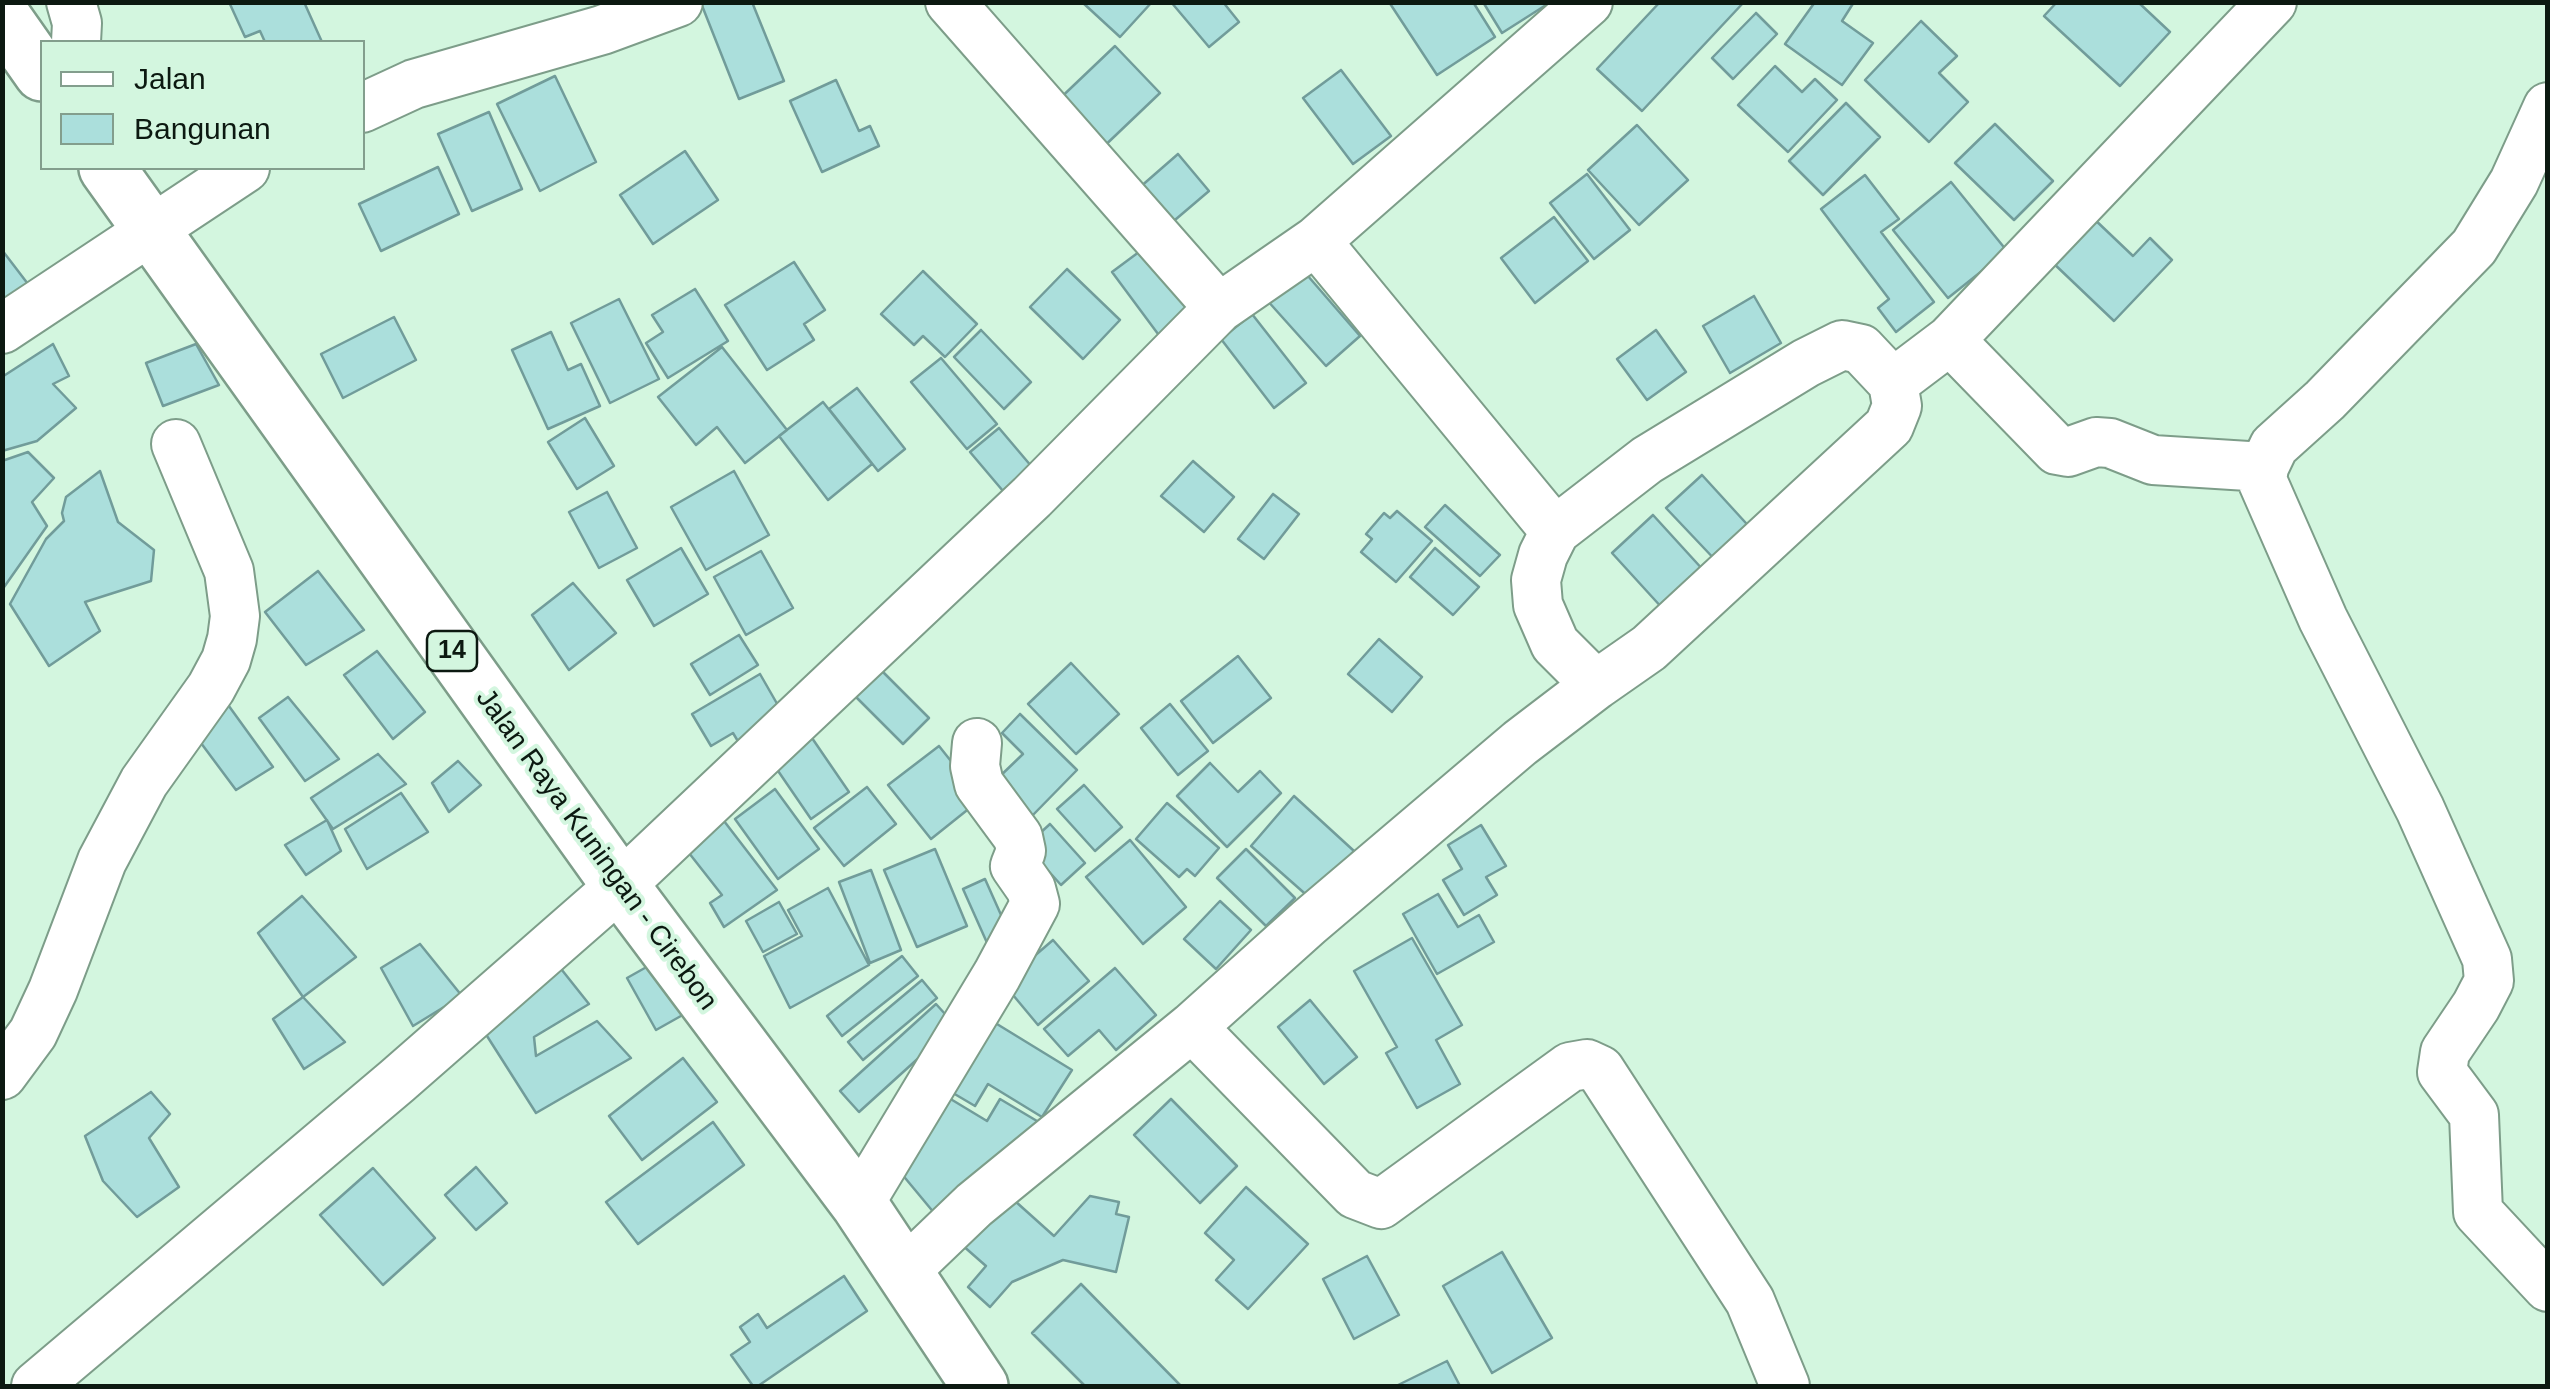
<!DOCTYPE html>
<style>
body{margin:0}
#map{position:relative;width:2550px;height:1389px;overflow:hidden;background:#d3f6df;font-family:Arial,sans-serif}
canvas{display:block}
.frame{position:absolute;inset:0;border:5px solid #0c1911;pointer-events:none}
.legend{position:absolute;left:40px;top:40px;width:325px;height:130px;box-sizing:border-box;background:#d3f6df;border:2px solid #839e8d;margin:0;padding:12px 18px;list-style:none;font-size:30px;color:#0c1911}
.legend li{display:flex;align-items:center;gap:20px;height:50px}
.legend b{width:50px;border:2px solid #839e8d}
</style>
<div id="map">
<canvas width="2550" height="1389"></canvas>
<div class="frame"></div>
<ul class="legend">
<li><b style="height:12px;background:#fff"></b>Jalan</li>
<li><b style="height:28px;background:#abdfdc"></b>Bangunan</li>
</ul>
</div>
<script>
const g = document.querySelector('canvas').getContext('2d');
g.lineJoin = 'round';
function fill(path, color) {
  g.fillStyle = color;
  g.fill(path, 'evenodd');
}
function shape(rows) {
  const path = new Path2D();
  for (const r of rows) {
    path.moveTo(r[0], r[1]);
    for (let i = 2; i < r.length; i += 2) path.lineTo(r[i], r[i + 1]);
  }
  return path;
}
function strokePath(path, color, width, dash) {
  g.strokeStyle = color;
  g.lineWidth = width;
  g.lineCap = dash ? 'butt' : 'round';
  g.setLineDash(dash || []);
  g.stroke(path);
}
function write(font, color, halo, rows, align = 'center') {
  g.font = font + ' Arial,sans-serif';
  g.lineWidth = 8;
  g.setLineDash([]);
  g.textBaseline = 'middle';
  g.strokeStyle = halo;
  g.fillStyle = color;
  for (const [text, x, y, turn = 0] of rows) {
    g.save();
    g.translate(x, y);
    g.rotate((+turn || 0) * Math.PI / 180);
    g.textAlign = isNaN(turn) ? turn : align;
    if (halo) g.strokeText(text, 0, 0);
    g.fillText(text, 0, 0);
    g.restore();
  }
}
const building = shape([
 [229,2,304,2,322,42,265,42,260,31,245,37,229,2],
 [752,2,784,81,739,99,701,3,752,2],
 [1082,2,1152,2,1120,37,1082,2],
 [1171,2,1223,2,1239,22,1209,47,1171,2],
 [1389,2,1473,2,1495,37,1437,75,1389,2],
 [1483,2,1545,2,1546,5,1502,33,1483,2],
 [1660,2,1744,2,1642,111,1597,69,1660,2],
 [1815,2,1854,2,1842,21,1873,43,1842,85,1785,44,1815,2],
 [2057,2,2138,2,2170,32,2120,86,2044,16,2057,2],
 [1756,13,1777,34,1733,79,1712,58,1756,13],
 [1921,21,1957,56,1939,73,1968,102,1929,142,1865,80,1921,21],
 [1115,46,1160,93,1096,154,1051,107,1115,46],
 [1775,66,1802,92,1815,79,1837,100,1788,152,1738,105,1775,66],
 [1341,70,1391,136,1353,164,1303,98,1341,70],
 [555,76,596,162,540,191,497,104,555,76],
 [836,80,859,131,870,126,879,146,822,172,790,101,836,80],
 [1846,103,1880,137,1823,195,1789,161,1846,103],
 [489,112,522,189,472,211,438,134,489,112],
 [1995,124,2053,181,2014,220,1955,163,1995,124],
 [1637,125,1688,180,1639,225,1588,170,1637,125],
 [685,151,718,200,653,244,620,195,685,151],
 [1178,154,1209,191,1162,231,1131,195,1178,154],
 [438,167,459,214,381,251,359,204,438,167],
 [1587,174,1630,230,1594,259,1550,203,1587,174],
 [1865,175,1899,219,1881,232,1934,302,1896,332,1878,308,1889,299,1821,209,1865,175],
 [1951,182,2007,251,1948,298,1893,230,1951,182],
 [2091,216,2133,256,2150,238,2172,260,2114,321,2050,260,2091,216],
 [1554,217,1588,261,1535,303,1501,258,1554,217],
 [1147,246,1196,312,1161,338,1112,272,1147,246],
 [2,250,28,284,2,301,2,250],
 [794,262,825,310,804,324,814,340,767,370,725,305,794,262],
 [1301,268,1360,336,1326,366,1266,299,1301,268],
 [1067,269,1120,320,1083,359,1030,307,1067,269],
 [923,271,977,324,945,357,923,336,914,345,881,314,923,271],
 [695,289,728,341,668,378,646,343,663,332,652,315,695,289],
 [1754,296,1781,343,1730,373,1703,326,1754,296],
 [619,299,659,379,610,403,571,323,619,299],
 [1252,314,1306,383,1274,408,1221,339,1252,314],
 [394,317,416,360,343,398,321,354,394,317],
 [981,330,1031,382,1004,409,954,357,981,330],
 [1656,330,1686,372,1647,400,1617,359,1656,330],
 [551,332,568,370,581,364,600,406,548,429,512,350,551,332],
 [53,344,69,376,53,384,76,408,37,441,2,451,2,377,53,344],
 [196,344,219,385,163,406,146,363,196,344],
 [722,347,787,430,745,463,717,427,696,445,658,397,722,347],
 [941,358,997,424,967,449,911,382,941,358],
 [857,388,905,449,878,471,829,409,857,388],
 [823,402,872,464,828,500,779,436,823,402],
 [585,418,614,466,577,489,548,442,585,418],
 [999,428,1043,480,1014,504,970,452,999,428],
 [28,452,54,478,32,502,47,526,2,590,2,461,28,452],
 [1193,461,1234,497,1204,532,1161,496,1193,461],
 [100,471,118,522,154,550,151,581,85,602,100,631,49,666,10,604,46,539,64,521,62,513,66,497,100,471],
 [734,471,769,535,706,570,671,507,734,471],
 [1702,475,1755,533,1720,565,1666,508,1702,475],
 [607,492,637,548,599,568,569,512,607,492],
 [1273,494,1299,514,1264,559,1238,539,1273,494],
 [1445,505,1500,555,1480,576,1425,527,1445,505],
 [1397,511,1432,541,1396,582,1361,552,1372,539,1366,534,1384,513,1390,518,1397,511],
 [1653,515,1705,572,1664,610,1612,553,1653,515],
 [681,548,708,594,654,626,627,580,681,548],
 [1435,548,1479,587,1453,615,1410,577,1435,548],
 [761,551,793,608,746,635,714,577,761,551],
 [318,571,364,630,306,665,265,612,318,571],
 [573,583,616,633,569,670,532,615,573,583],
 [739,635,758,665,710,695,691,664,739,635],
 [1379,639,1422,677,1392,712,1348,674,1379,639],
 [377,651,425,712,393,739,344,675,377,651],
 [1238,656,1271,698,1213,743,1181,701,1238,656],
 [1071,663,1119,714,1076,754,1028,704,1071,663],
 [877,666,929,718,903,744,851,692,877,666],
 [760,674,787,721,742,748,733,733,711,746,692,714,760,674],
 [288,697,339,759,305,781,259,718,288,697],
 [226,702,273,767,236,790,195,735,226,702],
 [1170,704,1208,751,1178,775,1141,728,1170,704],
 [1020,714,1077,770,1031,817,995,781,1023,754,1002,733,1020,714],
 [812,738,849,792,811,819,774,765,812,738],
 [939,746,981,799,931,839,888,785,939,746],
 [378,754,406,784,333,829,311,798,378,754],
 [458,761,481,785,449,812,432,783,458,761],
 [1210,763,1238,792,1260,771,1281,793,1227,847,1177,796,1210,763],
 [1084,785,1122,827,1095,851,1057,809,1084,785],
 [867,787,896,824,844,866,814,828,867,787],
 [775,789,819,849,778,879,735,819,775,789],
 [401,793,428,832,367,869,345,829,401,793],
 [1294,796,1354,851,1311,899,1251,846,1294,796],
 [1167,803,1219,848,1195,876,1187,869,1179,877,1136,839,1167,803],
 [327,820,341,851,306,875,285,845,327,820],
 [724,821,777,890,724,927,710,903,722,895,689,853,724,821],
 [1050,824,1085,863,1061,885,1026,846,1050,824],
 [1481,825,1506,866,1486,877,1497,895,1464,915,1443,880,1462,869,1448,845,1481,825],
 [1130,840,1186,907,1143,944,1086,877,1130,840],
 [935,849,967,926,917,947,884,870,935,849],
 [1246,849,1295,898,1266,926,1217,878,1246,849],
 [871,870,901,950,870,963,839,882,871,870],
 [985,879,1010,935,988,945,963,889,985,879],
 [828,888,869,965,790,1008,764,956,802,936,788,910,828,888],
 [1438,894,1458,927,1479,915,1494,942,1437,974,1403,914,1438,894],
 [302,896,356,957,303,997,258,933,302,896],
 [1220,901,1251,930,1216,969,1184,939,1220,901],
 [779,902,797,934,763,952,746,921,779,902],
 [1412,938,1462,1025,1436,1040,1460,1084,1417,1108,1386,1053,1397,1047,1354,971,1412,938],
 [1053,940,1089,981,1038,1025,1003,983,1053,940],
 [420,944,462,996,413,1026,381,968,420,944],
 [902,956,918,976,842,1036,827,1016,902,956],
 [554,960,589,1004,534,1037,536,1056,597,1021,631,1058,536,1113,480,1025,554,960],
 [659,960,688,1012,656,1030,627,978,659,960],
 [1115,968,1156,1015,1116,1050,1099,1030,1068,1056,1044,1029,1115,968],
 [922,980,937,998,863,1060,848,1042,922,980],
 [303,997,345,1042,304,1069,273,1019,303,997],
 [1310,1000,1357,1057,1324,1084,1278,1027,1310,1000],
 [936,1004,955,1025,859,1112,840,1091,936,1004],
 [979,1013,1072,1070,1042,1117,988,1084,975,1106,936,1083,979,1013],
 [683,1058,717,1102,642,1160,609,1116,683,1058],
 [934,1089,987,1121,1000,1099,1037,1121,1017,1155,940,1220,891,1161,934,1089],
 [151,1092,170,1114,149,1138,179,1187,137,1217,103,1181,85,1136,151,1092],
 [1171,1099,1237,1166,1200,1203,1134,1135,1171,1099],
 [713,1122,744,1165,638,1244,606,1202,713,1122],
 [476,1167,507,1203,476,1230,445,1195,476,1167],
 [373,1168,435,1238,383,1285,320,1215,373,1168],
 [1246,1187,1308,1244,1248,1309,1216,1280,1234,1260,1205,1233,1246,1187],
 [1090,1196,1119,1202,1116,1214,1129,1217,1116,1272,1063,1260,1012,1282,990,1307,968,1287,986,1266,953,1237,1015,1201,1054,1236,1090,1196],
 [1502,1252,1552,1338,1492,1373,1443,1286,1502,1252],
 [1367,1256,1399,1315,1354,1339,1323,1279,1367,1256],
 [844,1276,867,1311,758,1386,753,1386,731,1355,750,1342,740,1327,758,1314,767,1328,844,1276],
 [1081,1284,1181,1386,1085,1386,1032,1333,1081,1284],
 [1447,1361,1460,1386,1396,1386,1447,1361]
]);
fill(building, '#abdfdc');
strokePath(building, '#719c9a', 2.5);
const minor = shape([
 [71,2,77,23,76,42],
 [950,2,1219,308],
 [2548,107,2514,182,2474,247,2325,400,2274,446,2264,467,2262,480,2323,619,2420,809,2487,959,2489,981,2476,1006,2445,1052,2442,1072,2474,1115,2478,1212,2548,1287],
 [362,108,414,84,602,30,678,2],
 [1316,241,1555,531,1647,460,1806,363,1842,345,1861,349,1893,383,1897,406,1889,426,1649,648,1596,685],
 [2,329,245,168],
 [1950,340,2057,450,2068,452,2096,442,2110,443,2153,460,2264,467],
 [1893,383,1950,340,2272,2],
 [1192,1027,1355,1194,1381,1204,1570,1067,1587,1064,1600,1070,1750,1301,1785,1386],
 [2,1075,33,1033,53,990,102,861,144,782,211,688,226,660,232,639,235,616,229,571,176,444],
 [859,1204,997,975,1035,904,1031,889,1015,866,1021,851,1018,837,979,784,975,766,977,743],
 [903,1273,974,1205,1192,1027,1309,922,1520,743,1596,685,1555,644,1538,605,1536,580,1543,555,1555,531],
 [36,1386,397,1081,621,885,1032,497,1219,308,1316,241,1588,2]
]);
const highway = shape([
 [2,16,42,73],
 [107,168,614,877,859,1204,980,1386]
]);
strokePath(minor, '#7d9d89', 52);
strokePath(highway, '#7d9d89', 60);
strokePath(minor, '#fff', 48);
strokePath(highway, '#fff', 55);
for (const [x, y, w] of [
 [452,651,50]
]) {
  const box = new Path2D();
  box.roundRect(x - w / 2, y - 20, w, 40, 8);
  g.fillStyle = '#d3f6df';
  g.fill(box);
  strokePath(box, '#0c1911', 2.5);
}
write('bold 25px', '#0c1911', null, [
 ["14",452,651]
]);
write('28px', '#0c1911', '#d3f6df', [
 ["Jalan Raya Kuningan - Cirebon",596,850,54]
]);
</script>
